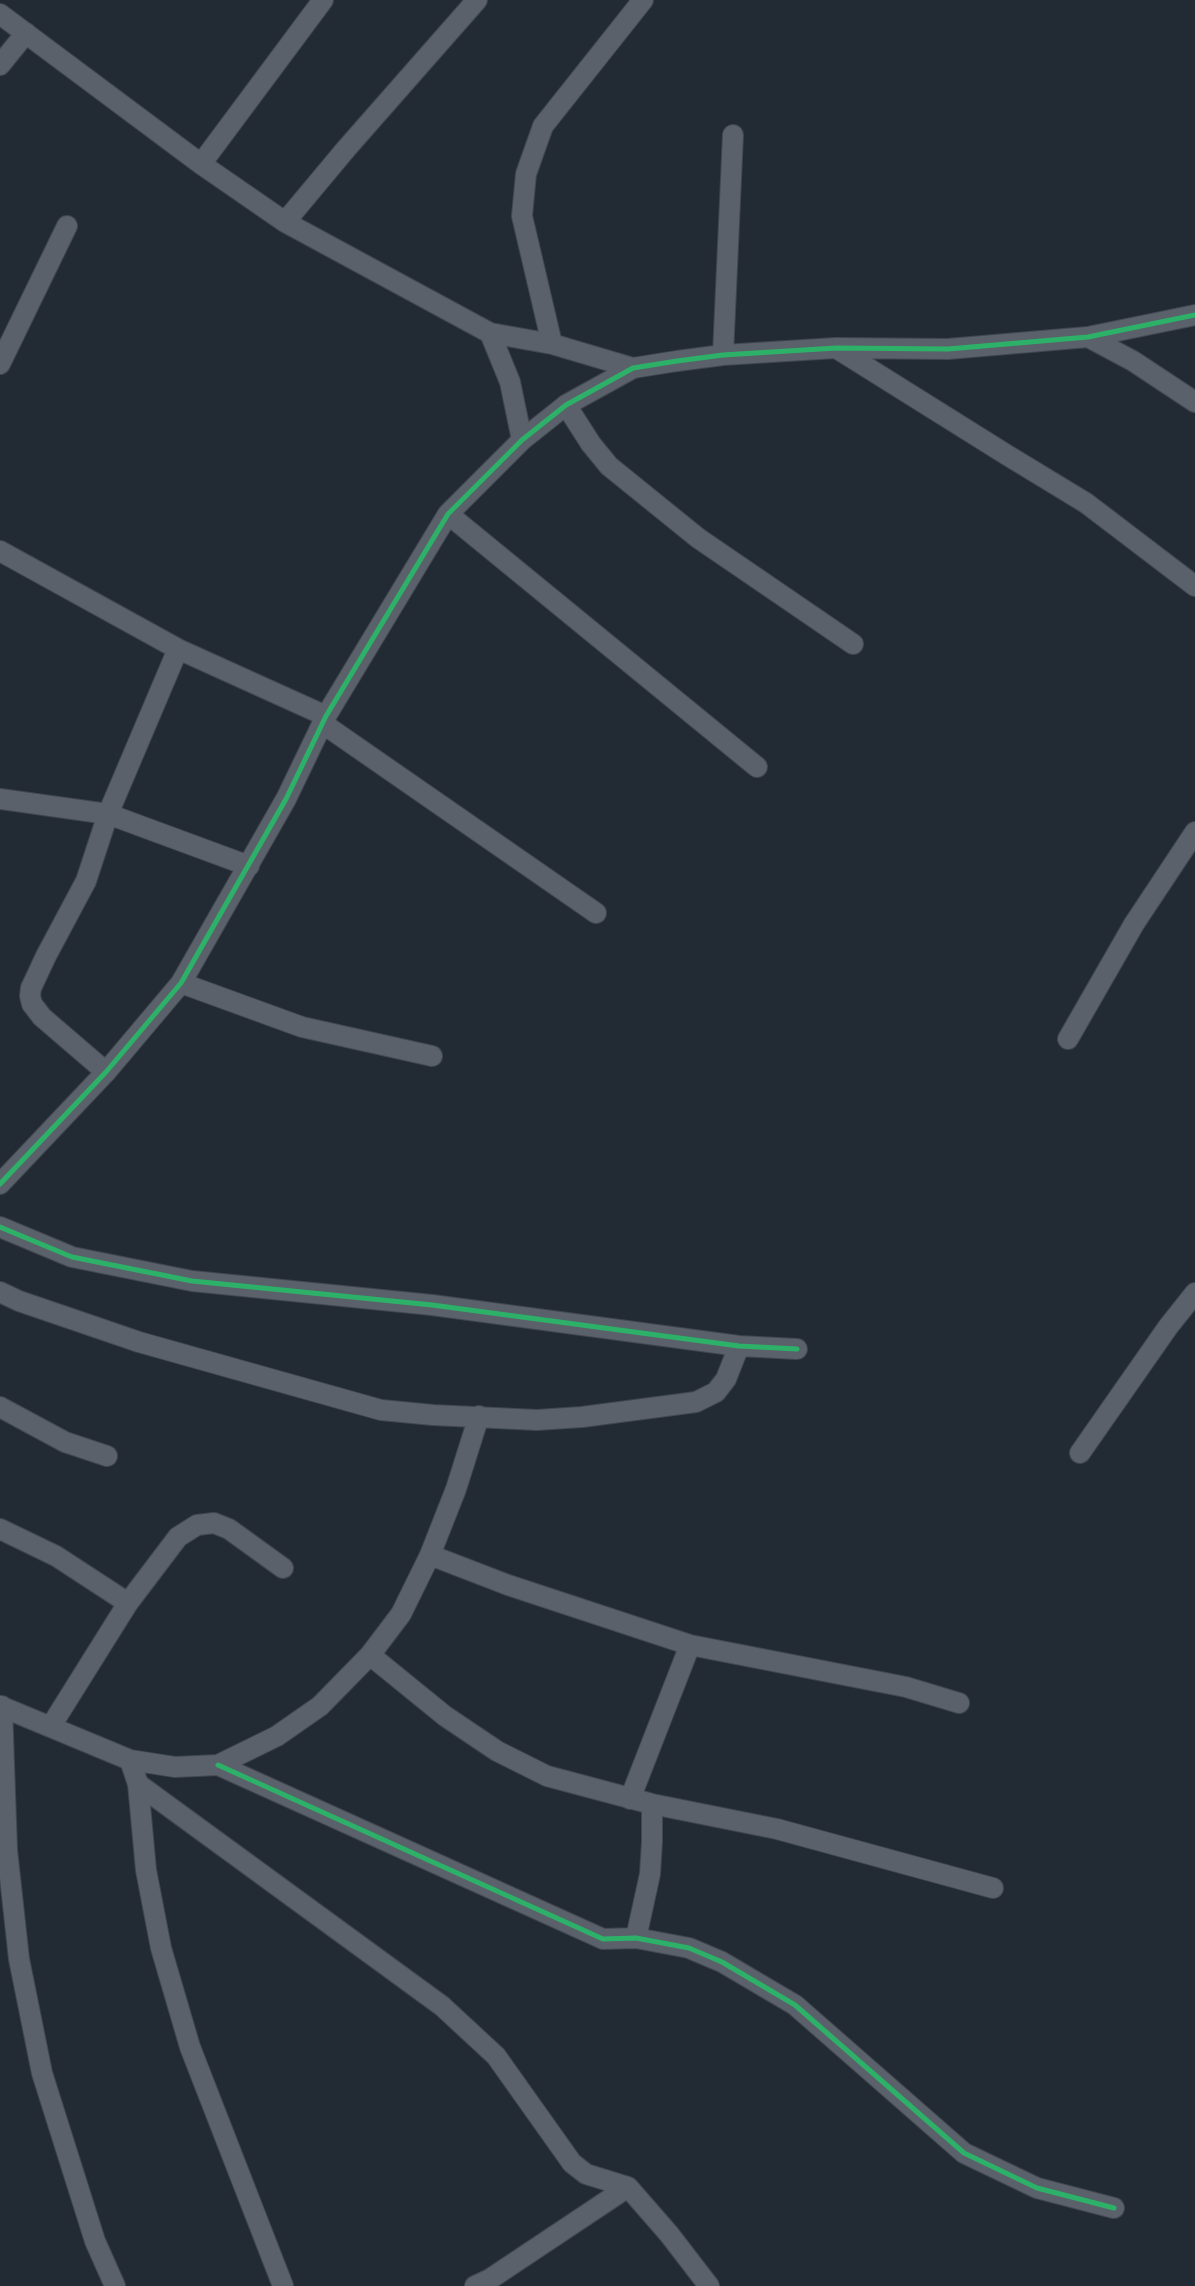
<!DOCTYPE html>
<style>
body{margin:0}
canvas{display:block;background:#222a34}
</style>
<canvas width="1195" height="2286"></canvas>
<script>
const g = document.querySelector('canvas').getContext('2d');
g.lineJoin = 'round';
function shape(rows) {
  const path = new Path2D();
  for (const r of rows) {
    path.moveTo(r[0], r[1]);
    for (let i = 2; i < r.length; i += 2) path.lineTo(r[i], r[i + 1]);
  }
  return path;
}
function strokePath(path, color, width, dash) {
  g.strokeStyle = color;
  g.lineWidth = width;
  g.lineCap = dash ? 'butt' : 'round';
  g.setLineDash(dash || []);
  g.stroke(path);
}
const minor = shape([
 [0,14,201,164,285,222,490,333,552,344,633,368],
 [0,65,26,33],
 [201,164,323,0],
 [285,222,346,149,477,0],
 [490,333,510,382,522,440],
 [1088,337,1133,361,1195,402],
 [552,344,522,216,526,174,543,126,643,0],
 [836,348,1007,455,1086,503,1195,586],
 [723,355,733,135],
 [0,364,67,226],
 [566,405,591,444,609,466,698,538,853,644],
 [448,514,757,767],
 [0,551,178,649,326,716],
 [322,723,596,913],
 [0,799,108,814,249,866],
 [181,983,302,1027,432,1056],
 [1068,1039,1134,924,1195,832],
 [106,1072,42,1017,32,1004,30,996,31,988,46,956,86,881,108,814,178,649],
 [0,1184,106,1072,181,983,286,799,326,716,448,514,522,440,566,405,633,368,677,361,723,355,836,348,948,349,1088,337,1195,315],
 [0,1227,72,1257,192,1281,432,1305,739,1346,797,1349],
 [0,1292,19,1301,139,1342,381,1410,433,1415,537,1420,582,1417,696,1402,716,1392,726,1379,739,1346],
 [0,1407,65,1442,107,1456],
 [1080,1453,1168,1327,1195,1293],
 [0,1529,56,1556,128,1603],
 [430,1555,508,1585,690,1645,906,1687,959,1703],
 [370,1655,445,1716,497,1751,547,1776,652,1804,777,1829,993,1888],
 [0,1706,130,1760,138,1784,442,2006,496,2056,572,2163,586,2174,628,2187,669,2234,709,2286],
 [2,1706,7,1850,19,1959,42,2073,95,2241,115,2286],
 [51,1726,128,1603,178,1537,197,1525,214,1523,229,1529,283,1568],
 [130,1760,175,1767,218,1765,277,1736,320,1706,370,1655,401,1614,430,1555,456,1489,479,1416],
 [218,1765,603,1939,636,1938,689,1948,722,1962,795,2005,964,2153,1037,2188,1114,2208],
 [138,1784,146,1870,161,1948,190,2047,283,2286],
 [630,1799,690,1645],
 [636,1938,650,1874,652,1842,652,1804],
 [475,2286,490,2279,628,2187]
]);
strokePath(minor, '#404750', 22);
strokePath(minor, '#5a616a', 20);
strokePath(shape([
 [0,1184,106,1072,181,983,286,799,326,716,448,514,522,440,566,405,633,368,677,361,723,355,836,348,948,349,1088,337,1195,315],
 [0,1227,72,1257,192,1281,432,1305,739,1346,797,1349],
 [218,1765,603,1939,636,1938,689,1948,722,1962,795,2005,964,2153,1037,2188,1114,2208]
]), '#2db169', 5);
</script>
